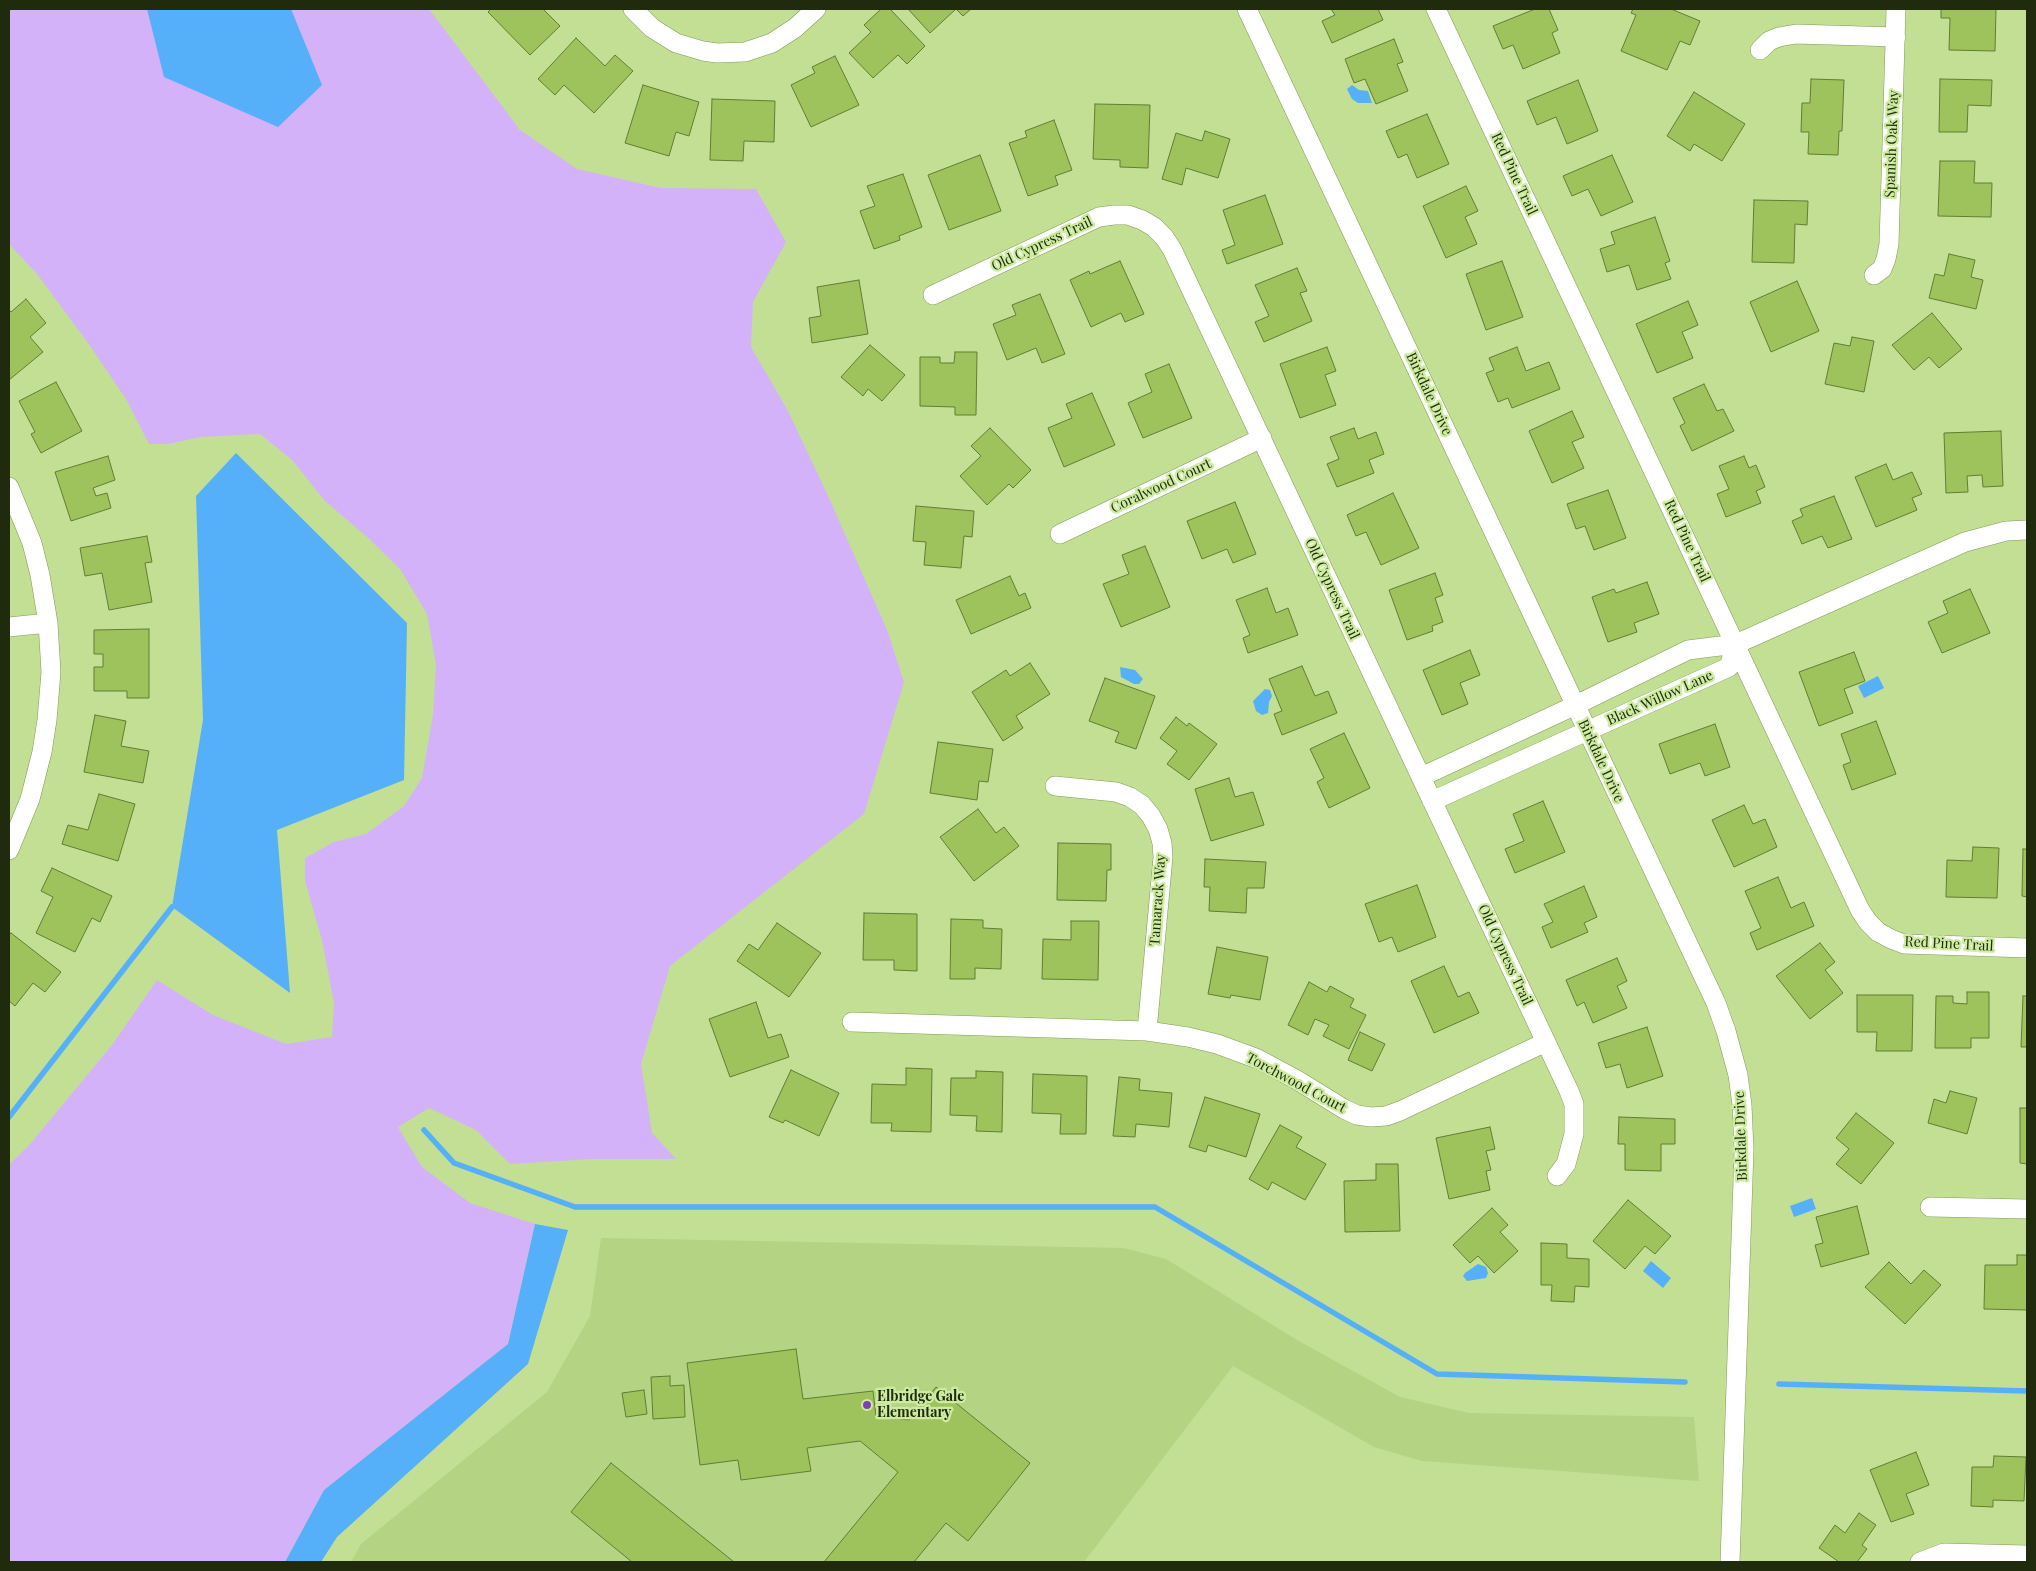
<!DOCTYPE html>
<style>
body{margin:0}
#map{position:relative;width:2036px;height:1571px;overflow:hidden;background:#c2df94;font-family:"Playfair Display",serif}
canvas{display:block}
.frame{position:absolute;inset:0;border:10px solid #202a0c;pointer-events:none}
</style>
<div id="map">
<canvas width="2036" height="1571"></canvas>
<div class="frame"></div>
</div>
<script>
const g = document.querySelector('canvas').getContext('2d');
g.lineJoin = 'round';
function fill(path, color) {
  g.fillStyle = color;
  g.fill(path, 'evenodd');
}
function shape(rows) {
  const path = new Path2D();
  for (const r of rows) {
    path.moveTo(r[0], r[1]);
    for (let i = 2; i < r.length; i += 2) path.lineTo(r[i], r[i + 1]);
  }
  return path;
}
function strokePath(path, color, width, dash) {
  g.strokeStyle = color;
  g.lineWidth = width;
  g.lineCap = dash ? 'butt' : 'round';
  g.setLineDash(dash || []);
  g.stroke(path);
}
function write(font, color, halo, rows, align = 'center') {
  g.font = font + ' "Playfair Display",serif';
  g.lineWidth = 4.5;
  g.setLineDash([]);
  g.textBaseline = 'middle';
  g.strokeStyle = halo;
  g.fillStyle = color;
  for (const [text, x, y, turn = 0] of rows) {
    g.save();
    g.translate(x, y);
    g.rotate((+turn || 0) * Math.PI / 180);
    g.textAlign = isNaN(turn) ? turn : align;
    if (halo) g.strokeText(text, 0, 0);
    g.fillText(text, 0, 0);
    g.restore();
  }
}
fill(shape([
 [601,1238,1123,1248,1166,1259,1297,1340,1400,1397,1469,1413,1694,1417,1699,1481,1422,1461,1374,1447,1233,1366,1084,1562,351,1562,361,1544,547,1392,590,1316]
]), '#b4d383');
fill(shape([
 [9,9,429,9,520,130,577,169,661,188,756,189,786,242,753,302,751,347,788,411,829,498,887,630,904,682,864,814,670,966,641,1064,652,1133,676,1159,592,1159,510,1164,476,1130,429,1108,398,1127,422,1167,470,1203,535,1224,508,1344,324,1490,285,1562,9,1562,9,1165,31,1143,112,1045,157,980,213,1015,286,1044,332,1037,334,1003,322,940,305,881,305,858,334,842,366,834,404,806,422,778,433,715,436,665,427,614,400,569,366,536,325,501,292,460,260,434,201,437,167,444,149,444,126,399,88,343,37,274,9,244]
]), '#d4b2f9');
fill(shape([
 [147,9,291,9,322,85,278,127,164,77],
 [1352,85,1359,90,1368,91,1372,103,1358,103,1352,99,1347,89],
 [236,453,407,623,404,780,277,830,290,993,172,907,203,720,196,496],
 [1120,667,1135,670,1143,679,1139,684,1134,684,1121,677],
 [1878,676,1884,688,1864,698,1858,686],
 [1265,689,1270,690,1272,696,1269,702,1268,713,1262,715,1256,711,1253,701],
 [1812,1198,1816,1209,1794,1217,1790,1206],
 [535,1224,568,1230,528,1364,337,1537,321,1562,285,1562,324,1490,508,1344],
 [1651,1261,1671,1278,1663,1288,1643,1271],
 [1478,1264,1486,1267,1488,1273,1486,1278,1467,1281,1463,1276,1465,1273]
]), '#55aff9');
strokePath(shape([
 [9,1117,172,907],
 [424,1130,454,1163,575,1207,1155,1207,1437,1374,1685,1382],
 [1779,1384,2027,1391]
]), '#55aff9', 5.5);
const building = shape([
 [491,9,543,9,560,26,530,55,488,12,491,9],
 [881,9,890,9,925,46,907,64,898,55,873,78,849,53,871,32,864,25,881,9],
 [908,9,971,9,963,16,956,9,930,33,908,9],
 [1331,9,1378,9,1383,20,1332,43,1322,21,1335,15,1331,9],
 [1535,9,1549,9,1558,30,1552,33,1560,53,1523,69,1513,45,1503,49,1493,26,1535,9],
 [1633,9,1671,9,1700,21,1690,45,1680,41,1667,70,1621,51,1636,15,1631,13,1633,9],
 [1941,9,1996,9,1995,51,1949,50,1950,18,1941,18,1941,9],
 [576,38,605,66,615,55,633,71,594,113,564,85,555,95,538,79,576,38],
 [1394,39,1403,62,1397,64,1408,91,1376,104,1365,79,1354,83,1345,59,1394,39],
 [835,56,859,105,811,127,791,85,815,73,812,67,835,56],
 [1811,79,1844,80,1842,131,1839,131,1838,155,1808,154,1809,132,1801,132,1802,103,1810,103,1811,79],
 [1940,79,1992,80,1991,106,1968,105,1967,132,1939,132,1940,79],
 [1578,80,1598,131,1567,144,1556,117,1537,125,1527,101,1578,80],
 [643,85,699,102,689,136,676,132,669,156,625,143,643,85],
 [1694,92,1745,124,1722,161,1694,144,1690,151,1667,136,1694,92],
 [712,99,775,101,774,142,744,141,743,161,710,160,712,99],
 [1095,104,1150,105,1148,168,1120,167,1120,160,1093,159,1095,104],
 [1427,114,1449,164,1417,178,1407,154,1398,158,1386,131,1427,114],
 [1054,120,1072,170,1055,176,1058,185,1028,196,1009,143,1027,137,1025,131,1054,120],
 [1205,131,1230,139,1218,178,1186,168,1182,185,1162,179,1176,133,1202,141,1205,131],
 [980,155,1001,211,949,230,928,175,980,155],
 [1612,155,1633,202,1601,216,1588,189,1572,196,1563,176,1612,155],
 [1940,161,1975,161,1974,183,1992,183,1991,217,1938,216,1940,161],
 [903,174,922,227,899,236,900,240,874,249,860,211,875,206,867,186,903,174],
 [1466,186,1478,211,1465,217,1477,244,1446,258,1423,206,1466,186],
 [1265,195,1283,244,1227,264,1222,250,1235,245,1223,210,1265,195],
 [1754,200,1808,201,1807,225,1795,224,1794,263,1752,262,1754,200],
 [1655,217,1670,261,1665,263,1671,279,1637,290,1629,265,1607,272,1600,249,1615,244,1611,232,1655,217],
 [1949,254,1975,260,1971,277,1983,280,1976,309,1929,298,1935,274,1944,276,1949,254],
 [1120,261,1144,314,1125,322,1121,313,1091,327,1070,280,1089,271,1090,274,1120,261],
 [1502,261,1523,317,1486,330,1466,274,1502,261],
 [1297,268,1307,291,1300,293,1312,321,1264,342,1255,322,1269,316,1255,285,1297,268],
 [859,280,868,334,812,343,809,318,821,316,817,287,859,280],
 [1797,281,1819,331,1771,352,1750,302,1797,281],
 [1040,294,1065,354,1042,363,1036,348,1007,360,993,324,1016,315,1012,305,1040,294],
 [26,299,46,323,30,337,43,352,9,380,9,310,11,312,26,299],
 [1688,301,1698,325,1682,332,1693,358,1657,373,1636,324,1688,301],
 [1932,313,1962,349,1939,368,1929,357,1914,370,1892,345,1932,313],
 [1852,337,1874,341,1864,392,1825,384,1834,343,1850,346,1852,337],
 [870,345,905,375,882,401,868,389,863,396,841,377,870,345],
 [1327,347,1336,371,1325,375,1336,405,1300,418,1280,364,1327,347],
 [1517,347,1526,371,1549,362,1560,389,1512,408,1508,398,1498,402,1486,373,1494,370,1489,358,1517,347],
 [955,352,977,352,976,415,955,415,955,407,920,406,920,357,940,357,940,363,954,363,955,352],
 [1169,364,1192,418,1143,438,1128,403,1152,392,1145,374,1169,364],
 [56,382,82,431,41,453,31,434,35,432,19,401,56,382],
 [1704,384,1717,411,1723,409,1734,431,1692,451,1680,426,1685,423,1673,398,1704,384],
 [1092,393,1115,445,1064,467,1048,428,1072,418,1066,404,1092,393],
 [1572,411,1584,437,1572,442,1584,468,1552,483,1529,431,1572,411],
 [990,428,1031,470,1013,488,1009,484,987,505,960,476,981,456,971,446,990,428],
 [1354,428,1358,439,1376,432,1384,454,1369,460,1374,473,1337,487,1327,464,1339,459,1330,437,1354,428],
 [2001,431,2003,486,1983,487,1982,475,1967,476,1968,492,1946,493,1944,433,2001,431],
 [108,456,115,480,93,488,96,496,107,493,111,508,71,521,55,472,108,456],
 [1744,456,1749,468,1756,465,1765,487,1756,491,1761,503,1726,517,1717,494,1729,489,1719,466,1744,456],
 [1886,464,1893,480,1912,472,1922,494,1912,498,1917,510,1876,527,1855,477,1886,464],
 [1608,490,1626,538,1594,550,1585,526,1576,529,1567,504,1608,490],
 [1393,493,1419,548,1381,565,1366,532,1356,536,1347,515,1393,493],
 [1834,496,1852,539,1828,548,1822,536,1802,544,1792,521,1803,516,1800,509,1834,496],
 [1235,502,1256,554,1233,563,1227,549,1202,559,1187,521,1235,502],
 [916,506,974,511,972,537,964,536,961,568,924,565,926,542,913,541,916,506],
 [147,536,152,562,145,563,152,602,109,610,102,573,85,576,80,548,147,536],
 [1145,546,1170,607,1121,627,1103,584,1129,574,1122,555,1145,546],
 [1435,573,1443,595,1435,598,1443,622,1432,626,1433,631,1407,640,1389,590,1435,573],
 [1010,576,1019,596,1025,593,1031,608,971,634,956,600,1010,576],
 [1647,582,1659,614,1634,623,1637,632,1608,642,1592,597,1614,589,1616,593,1647,582],
 [1267,588,1276,613,1288,608,1298,635,1248,653,1243,638,1250,635,1236,600,1267,588],
 [1970,589,1990,633,1942,653,1928,622,1948,613,1943,601,1970,589],
 [149,629,149,698,127,698,127,691,94,691,94,667,103,667,103,654,94,654,94,630,149,629],
 [1470,650,1480,675,1460,683,1468,704,1442,715,1423,670,1470,650],
 [1854,652,1865,681,1844,689,1853,713,1819,726,1799,672,1854,652],
 [1030,663,1050,694,1016,716,1023,728,1003,741,972,692,1006,670,1010,676,1030,663],
 [1302,666,1315,696,1328,691,1337,713,1282,735,1274,714,1282,711,1269,679,1302,666],
 [1105,678,1155,696,1136,749,1115,742,1119,732,1089,721,1105,678],
 [95,715,126,721,121,746,149,751,143,783,84,772,95,715],
 [1176,717,1187,726,1189,723,1217,744,1189,780,1167,764,1177,751,1160,738,1176,717],
 [1876,721,1896,774,1852,790,1843,765,1851,762,1841,734,1876,721],
 [1715,724,1730,767,1705,776,1700,763,1670,774,1659,744,1715,724],
 [1344,733,1370,788,1329,808,1317,782,1324,778,1310,749,1344,733],
 [938,742,993,749,988,782,979,781,977,800,930,793,938,742],
 [1229,778,1235,797,1253,792,1264,825,1211,841,1195,789,1229,778],
 [99,794,135,804,118,861,62,844,68,825,88,830,99,794],
 [1543,801,1565,852,1515,873,1505,849,1524,841,1513,814,1543,801],
 [1744,805,1753,824,1765,819,1777,847,1734,867,1712,820,1744,805],
 [978,809,996,833,1004,827,1019,846,974,881,940,837,978,809],
 [1058,843,1111,844,1111,870,1107,870,1106,901,1057,900,1058,843],
 [1973,847,1999,848,1997,898,1946,897,1947,860,1972,861,1973,847],
 [2023,849,2027,849,2027,897,2022,896,2023,849],
 [1205,859,1266,862,1264,888,1247,888,1246,913,1209,911,1210,887,1204,887,1205,859],
 [52,868,112,896,100,922,92,918,75,952,36,933,53,897,41,891,52,868],
 [1778,877,1791,908,1804,902,1814,926,1757,950,1750,933,1761,928,1745,891,1778,877],
 [1417,885,1436,937,1398,952,1392,937,1379,942,1365,904,1417,885],
 [1584,886,1597,917,1584,923,1588,932,1551,948,1542,927,1553,922,1544,904,1584,886],
 [864,913,917,914,917,971,894,970,894,960,863,960,864,913],
 [951,919,983,920,983,928,1002,929,1001,969,975,968,975,979,950,979,951,919],
 [1071,921,1099,921,1098,980,1042,979,1043,939,1071,940,1071,921],
 [777,923,821,953,789,997,737,961,749,944,758,950,777,923],
 [11,933,61,972,45,992,33,983,15,1006,9,1001,9,935,11,933],
 [1820,943,1835,962,1825,970,1843,993,1810,1019,1776,976,1820,943],
 [1217,947,1268,957,1260,1000,1231,995,1230,998,1208,994,1217,947],
 [1617,958,1627,981,1617,986,1627,1008,1593,1023,1584,1002,1577,1006,1566,980,1617,958],
 [1444,966,1458,997,1469,992,1479,1013,1434,1033,1411,981,1444,966],
 [1309,982,1327,992,1330,986,1354,999,1350,1007,1366,1015,1349,1049,1323,1036,1329,1025,1315,1019,1308,1035,1288,1025,1309,982],
 [1967,992,1989,992,1989,1038,1971,1038,1971,1048,1935,1048,1936,996,1953,996,1953,1003,1967,1004,1967,992],
 [1857,995,1913,995,1912,1051,1876,1051,1877,1032,1857,1032,1857,995],
 [2023,996,2027,996,2027,1047,2021,1047,2023,996],
 [756,1002,768,1038,781,1034,789,1057,730,1077,709,1019,756,1002],
 [1647,1027,1663,1076,1627,1088,1620,1064,1606,1068,1598,1043,1647,1027],
 [1360,1032,1385,1044,1372,1071,1348,1060,1360,1032],
 [906,1068,932,1069,931,1132,891,1131,892,1123,871,1123,872,1084,906,1085,906,1068],
 [791,1070,839,1093,819,1136,785,1120,783,1123,769,1117,791,1070],
 [976,1071,1003,1072,1002,1132,976,1131,977,1116,950,1115,951,1078,976,1078,976,1071],
 [1033,1074,1087,1076,1086,1134,1060,1134,1061,1114,1032,1113,1033,1074],
 [1119,1077,1140,1079,1139,1090,1172,1093,1169,1127,1136,1124,1135,1137,1113,1136,1119,1077],
 [1950,1091,1977,1098,1967,1134,1928,1123,1934,1099,1946,1103,1950,1091],
 [1205,1097,1260,1114,1246,1157,1208,1145,1206,1152,1189,1147,1205,1097],
 [2020,1108,2027,1108,2027,1164,2020,1163,2020,1108],
 [1856,1113,1894,1143,1861,1184,1836,1164,1849,1149,1836,1138,1856,1113],
 [1619,1117,1675,1119,1675,1144,1661,1144,1661,1171,1625,1170,1625,1144,1618,1144,1619,1117],
 [1280,1125,1302,1137,1296,1147,1326,1164,1305,1200,1272,1182,1268,1190,1249,1179,1280,1125],
 [1490,1127,1495,1149,1486,1151,1491,1170,1486,1171,1490,1190,1449,1199,1436,1138,1490,1127],
 [1376,1164,1398,1164,1400,1231,1345,1232,1344,1181,1376,1180,1376,1164],
 [1628,1200,1671,1236,1655,1254,1645,1246,1625,1269,1593,1241,1628,1200],
 [1857,1206,1869,1254,1821,1267,1815,1245,1823,1243,1816,1217,1857,1206],
 [1492,1208,1508,1225,1500,1232,1518,1251,1494,1273,1478,1256,1470,1263,1453,1245,1492,1208],
 [1541,1243,1567,1244,1567,1258,1589,1259,1589,1287,1575,1286,1574,1302,1551,1301,1552,1285,1541,1285,1541,1243],
 [2017,1255,2027,1255,2027,1310,1984,1309,1985,1265,2017,1265,2017,1255],
 [1889,1262,1911,1284,1924,1270,1941,1285,1905,1324,1865,1287,1889,1262],
 [796,1349,803,1399,873,1391,876,1416,909,1420,936,1387,1030,1463,968,1541,946,1523,914,1562,824,1562,898,1472,860,1441,807,1448,811,1471,741,1480,738,1460,700,1465,687,1363,796,1349],
 [670,1376,670,1386,684,1385,685,1417,653,1419,651,1377,670,1376],
 [644,1390,647,1414,626,1417,622,1393,644,1390],
 [1916,1452,1929,1485,1906,1494,1914,1514,1891,1522,1870,1470,1916,1452],
 [1994,1456,2026,1457,2024,1501,1993,1500,1993,1507,1971,1506,1972,1467,1993,1467,1994,1456],
 [611,1463,734,1562,632,1562,571,1512,611,1463],
 [1859,1513,1876,1525,1862,1545,1867,1549,1857,1562,1839,1562,1819,1548,1835,1525,1845,1533,1859,1513]
]);
fill(building, '#9ec35c');
strokePath(building, '#637c35', 1);
const minor = shape([
 [633,9,652,28,676,43,703,51,717,53,745,52,772,43,795,28,816,9],
 [1247,9,1716,1003,1726,1031,1738,1075,1742,1105,1744,1150,1730,1562],
 [1436,9,1860,910,1868,922,1878,932,1891,939,1904,944,2027,948],
 [1760,50,1769,41,1779,37,1796,34,1896,37],
 [1874,275,1882,269,1886,259,1889,244,1896,9],
 [933,295,1099,217,1114,215,1128,215,1142,220,1154,227,1164,237,1172,249,1569,1091,1574,1104,1574,1134,1566,1164,1557,1176],
 [9,487,32,543,40,575,48,623,51,672,47,720,42,752,30,799,9,850],
 [1060,534,1262,438],
 [9,627,48,623],
 [1421,777,1576,705,1688,650,1736,644,1965,542,2006,531,2027,530],
 [1055,786,1116,792,1130,797,1142,805,1151,816,1158,829,1162,843,1163,857,1147,1031],
 [1432,801,1729,667,1736,644],
 [852,1022,1147,1031,1188,1037,1217,1044,1258,1059,1297,1080,1344,1109,1357,1115,1371,1117,1386,1116,1400,1111,1546,1042],
 [1930,1207,2027,1209],
 [1920,1562,1944,1553,2027,1555]
]);
strokePath(minor, '#809b53', 20);
strokePath(minor, '#fff', 19);
for (const [x, y, r, color] of [
 [867,1405,5,"#7e3fb4"]
]) {
  const dot = new Path2D();
  dot.arc(x, y, r, 0, 2 * Math.PI);
  g.fillStyle = color;
  g.fill(dot);
  strokePath(dot, '#ceeca1', 2);
}
write('14px', '#202a0c', '#ceeca1', [
 ["Spanish Oak Way",1892,144,-88],
 ["Red Pine Trail",1514,174,65],
 ["Old Cypress Trail",1042,244,-25],
 ["Birkdale Drive",1429,394,65],
 ["Coralwood Court",1161,486,-25],
 ["Red Pine Trail",1687,541,65],
 ["Old Cypress Trail",1332,589,65],
 ["Black Willow Lane",1660,698,-24],
 ["Birkdale Drive",1601,761,65],
 ["Tamarack Way",1158,900,-86],
 ["Red Pine Trail",1949,944,3],
 ["Old Cypress Trail",1505,955,65],
 ["Torchwood Court",1296,1083,28],
 ["Birkdale Drive",1741,1136,-92]
]);
write('bold 14px', '#202a0c', '#ceeca1', [
 ["Elbridge Gale",877,1397],
 ["Elementary",877,1413]
], 'left');
</script>
